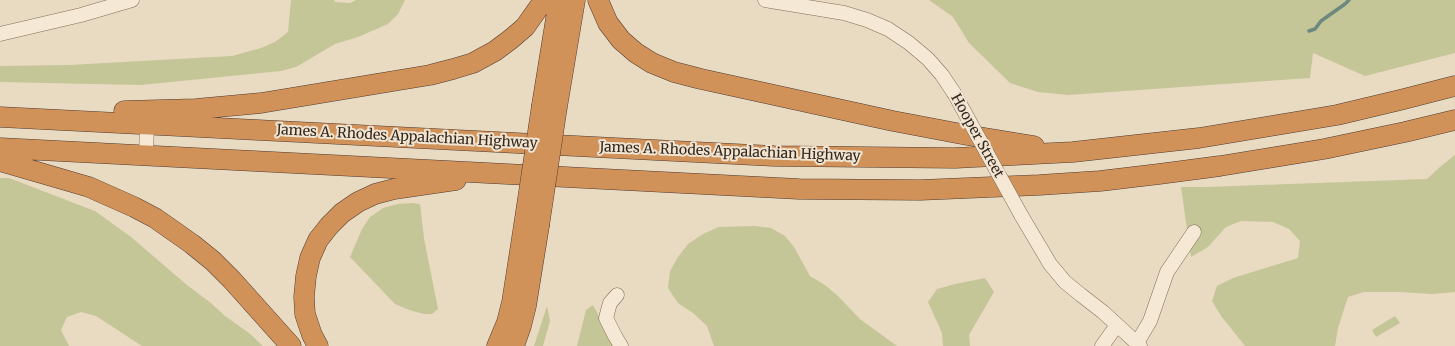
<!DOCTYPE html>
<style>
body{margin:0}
canvas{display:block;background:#e9dac2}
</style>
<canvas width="1455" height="346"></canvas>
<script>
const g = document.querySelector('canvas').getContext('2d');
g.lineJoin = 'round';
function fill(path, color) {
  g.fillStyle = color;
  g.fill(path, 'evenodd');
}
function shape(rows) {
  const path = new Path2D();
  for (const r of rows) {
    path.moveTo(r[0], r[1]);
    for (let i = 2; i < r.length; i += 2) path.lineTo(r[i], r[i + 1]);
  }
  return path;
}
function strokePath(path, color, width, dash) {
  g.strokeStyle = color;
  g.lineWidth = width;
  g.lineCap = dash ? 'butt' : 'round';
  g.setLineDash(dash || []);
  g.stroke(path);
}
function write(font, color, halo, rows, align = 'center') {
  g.font = font + ' Merriweather,serif';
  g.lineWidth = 4;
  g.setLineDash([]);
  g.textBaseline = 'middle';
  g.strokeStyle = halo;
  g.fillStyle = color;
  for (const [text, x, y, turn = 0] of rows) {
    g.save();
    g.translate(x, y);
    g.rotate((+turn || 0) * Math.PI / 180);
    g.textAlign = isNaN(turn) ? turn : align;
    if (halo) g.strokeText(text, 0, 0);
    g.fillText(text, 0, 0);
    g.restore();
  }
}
fill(shape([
 [291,0,334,0,335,2,350,3,356,0,405,0,398,14,388,24,358,37,335,44,296,67,281,71,141,85,0,82,0,66,69,65,232,56,261,48,275,42,288,32],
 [929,0,1455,0,1455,53,1365,76,1313,53,1310,78,1068,95,1038,92,1010,83,969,43,953,17],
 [1455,155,1455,292,1432,294,1398,292,1364,292,1348,297,1338,328,1335,346,1245,346,1221,316,1212,301,1217,286,1233,278,1298,258,1300,241,1289,229,1273,222,1241,221,1226,227,1208,247,1191,257,1181,187,1206,187,1427,179,1441,166],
 [0,178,9,178,95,211,131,237,187,285,211,303,225,316,249,333,263,346,142,346,96,316,81,312,67,317,61,330,69,346,0,346],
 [412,203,420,204,424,238,438,309,432,314,424,314,409,310,395,304,350,257,362,229,370,217,383,208,398,204],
 [755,226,771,228,785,236,794,247,810,276,825,285,838,296,860,319,897,346,714,346,707,326,693,313,678,303,668,288,670,271,678,257,688,244,703,234,719,227],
 [985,278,994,292,969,335,970,346,943,346,942,333,928,302,937,289,955,284],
 [593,305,615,346,577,346,586,310],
 [547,306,550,321,543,346,534,346],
 [1395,316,1400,323,1376,337,1372,330]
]), '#c5c697');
strokePath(shape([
 [1309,31,1315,29,1321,21,1345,4,1349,0]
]), '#6c897f', 3.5);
const minor = shape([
 [765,0,844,13,867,20,888,29,909,43,928,59,942,75,954,93],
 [0,34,81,15,132,0],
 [146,156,147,124],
 [1021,215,1050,264,1065,282,1081,295,1103,312,1140,346],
 [617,295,610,303,606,318,615,336,621,346],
 [1137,343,1150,321,1167,272,1194,232],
 [1102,346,1117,325]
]);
const highway = shape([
 [598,0,608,23,621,40,636,53,652,63,674,72,701,79,893,121,967,135,1034,146],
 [542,105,559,0],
 [557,107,575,0],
 [124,111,196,109,261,103,430,75,453,69,473,63,495,51,511,39,525,27,544,0],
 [0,117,774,156,955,158,1073,152,1199,138,1337,115,1400,100,1455,86],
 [0,148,799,189,920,190,1039,185,1100,181,1159,174,1220,166,1324,149,1405,132,1455,120],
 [0,161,89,187,134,207,155,218,192,244,213,261,232,280,291,346],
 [318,346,312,335,305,314,304,297,306,276,310,258,318,240,329,226,342,213,358,202,375,194,394,189,456,180],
 [497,346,507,322,512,302,524,225],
 [514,346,521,326,526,306,539,226]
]);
strokePath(minor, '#816c5b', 15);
strokePath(highway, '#4f3b2f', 21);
strokePath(minor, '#f5e8d4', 14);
strokePath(highway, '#d1925a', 20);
const minorBridge = shape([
 [954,93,1021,215]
]);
const highwayBridge = shape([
 [524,225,542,105],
 [539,226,557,107]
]);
strokePath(minorBridge, '#816c5b', 15, []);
strokePath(highwayBridge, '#4f3b2f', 21, []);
strokePath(minorBridge, '#f5e8d4', 14);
strokePath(highwayBridge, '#d1925a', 20);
write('14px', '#32261e', '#f1e5d1', [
 ["Hooper Street",977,136,61],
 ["James A. Rhodes Appalachian Highway",407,137,3],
 ["James A. Rhodes Appalachian Highway",730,152,2]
]);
</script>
